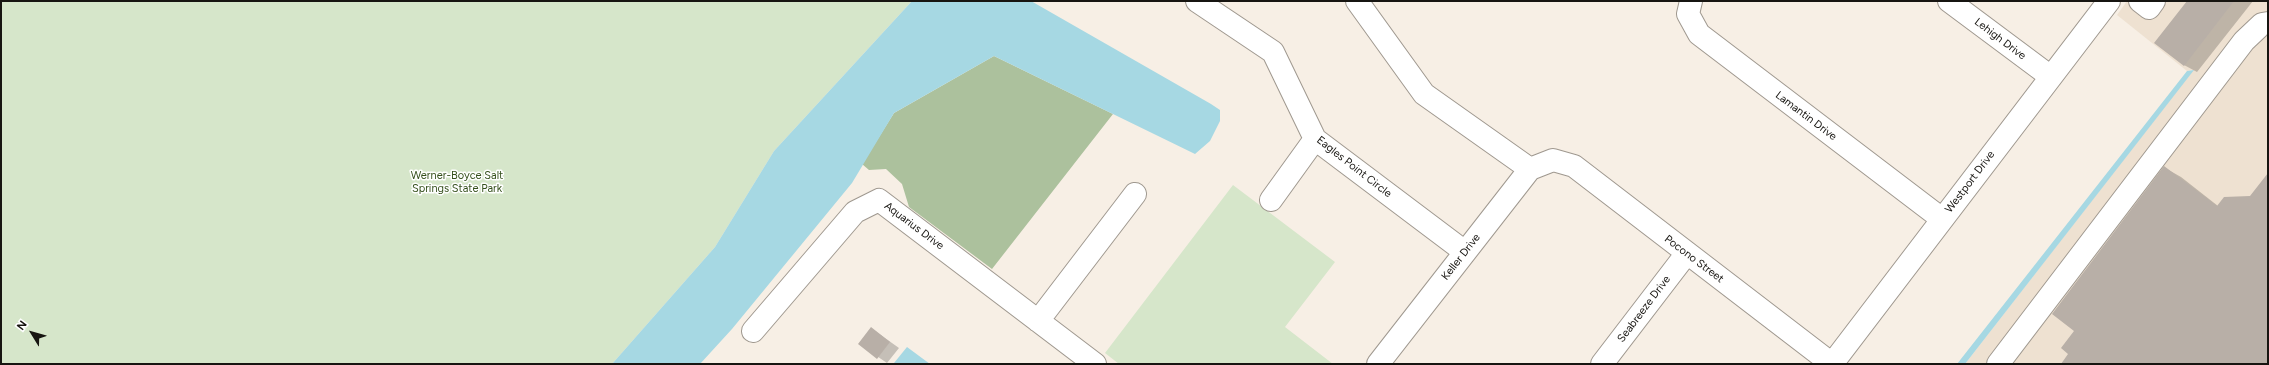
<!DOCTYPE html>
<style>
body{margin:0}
#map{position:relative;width:2269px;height:365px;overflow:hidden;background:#f7efe5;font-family:Figtree,sans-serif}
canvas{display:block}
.frame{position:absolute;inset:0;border:2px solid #171511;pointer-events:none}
.north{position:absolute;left:12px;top:313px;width:40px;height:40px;-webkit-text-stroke:3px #fff;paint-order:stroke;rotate:307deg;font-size:11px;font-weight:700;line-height:16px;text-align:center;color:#171511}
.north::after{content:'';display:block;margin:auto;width:14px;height:18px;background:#171511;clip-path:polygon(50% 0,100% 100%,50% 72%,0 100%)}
</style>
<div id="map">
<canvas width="2269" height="365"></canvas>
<div class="frame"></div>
<div class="north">N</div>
</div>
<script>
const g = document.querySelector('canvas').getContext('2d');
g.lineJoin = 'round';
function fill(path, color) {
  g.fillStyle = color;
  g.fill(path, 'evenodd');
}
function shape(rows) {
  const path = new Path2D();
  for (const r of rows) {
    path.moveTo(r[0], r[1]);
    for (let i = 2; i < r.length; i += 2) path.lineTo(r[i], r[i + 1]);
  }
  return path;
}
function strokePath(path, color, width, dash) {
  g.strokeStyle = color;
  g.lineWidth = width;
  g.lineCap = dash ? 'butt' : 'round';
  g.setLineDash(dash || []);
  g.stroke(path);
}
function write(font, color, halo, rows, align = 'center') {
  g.font = font + ' Figtree,sans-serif';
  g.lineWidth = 3;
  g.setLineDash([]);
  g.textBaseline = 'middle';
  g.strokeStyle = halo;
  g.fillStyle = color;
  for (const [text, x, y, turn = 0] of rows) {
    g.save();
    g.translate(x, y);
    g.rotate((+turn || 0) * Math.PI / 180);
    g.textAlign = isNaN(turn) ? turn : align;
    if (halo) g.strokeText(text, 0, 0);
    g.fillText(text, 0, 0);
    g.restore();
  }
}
fill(shape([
 [2127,1,2268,1,2268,364,1965,364,2193,70,2187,71,2117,15]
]), '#eee1d1');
fill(shape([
 [1,1,912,1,774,151,715,247,612,364,1,364],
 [1233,185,1335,262,1285,327,1333,364,1119,364,1105,353]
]), '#d6e6ca');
fill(shape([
 [994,56,1113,114,992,269,909,207,902,184,886,169,869,170,862,164,894,113]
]), '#acc19d');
fill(shape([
 [912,1,1031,1,1211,104,1220,110,1220,121,1210,141,1195,154,994,56,894,113,852,183,732,329,700,364,612,364,715,247,774,151],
 [2194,70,1965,364,1957,364,2187,71],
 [907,347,930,364,894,363]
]), '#a6d8e3');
fill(shape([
 [2188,1,2253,1,2197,72,2184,65],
 [2165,168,2181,177,2218,206,2251,197,2268,175,2268,364,2062,364,2070,354,2075,331],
 [871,328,899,348,887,363,859,344]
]), '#0003');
fill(shape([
 [2187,1,2234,1,2184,66,2154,43],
 [2164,166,2217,206,2224,197,2250,196,2268,173,2268,364,2061,364,2068,354,2061,348,2074,331,2052,314],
 [871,327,890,342,877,359,858,344]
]), '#b8afa7');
const minor = shape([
 [1197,1,1273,52,1315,139,1465,252],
 [1357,1,1424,94,1530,169],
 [1691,1,1688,14,1699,34,1942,219],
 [1949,1,2051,77],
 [2140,1,2149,8,2154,1],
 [1271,200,1315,139],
 [1038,321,1135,194],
 [753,331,855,212,879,200,1095,364],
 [1378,364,1530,169,1553,160,1574,166,1832,364],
 [1602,364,1687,253],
 [1832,364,2109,1],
 [1998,364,2244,41,2262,24,2268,23]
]);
strokePath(minor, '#9f988f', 24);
strokePath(minor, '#fff', 22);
write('11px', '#171511', '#fff', [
 ["Lehigh Drive",2000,39,37],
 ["Lamantin Drive",1806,116,37],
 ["Eagles Point Circle",1354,167,38],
 ["Westport Drive",1970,182,-53],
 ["Aquarius Drive",914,226,37],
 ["Keller Drive",1461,257,-52],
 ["Pocono Street",1694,259,37],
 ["Seabreeze Drive",1644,309,-53]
]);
write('11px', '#35501c', '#fff', [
 ["Werner-Boyce Salt",457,176],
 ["Springs State Park",457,189]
]);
</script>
